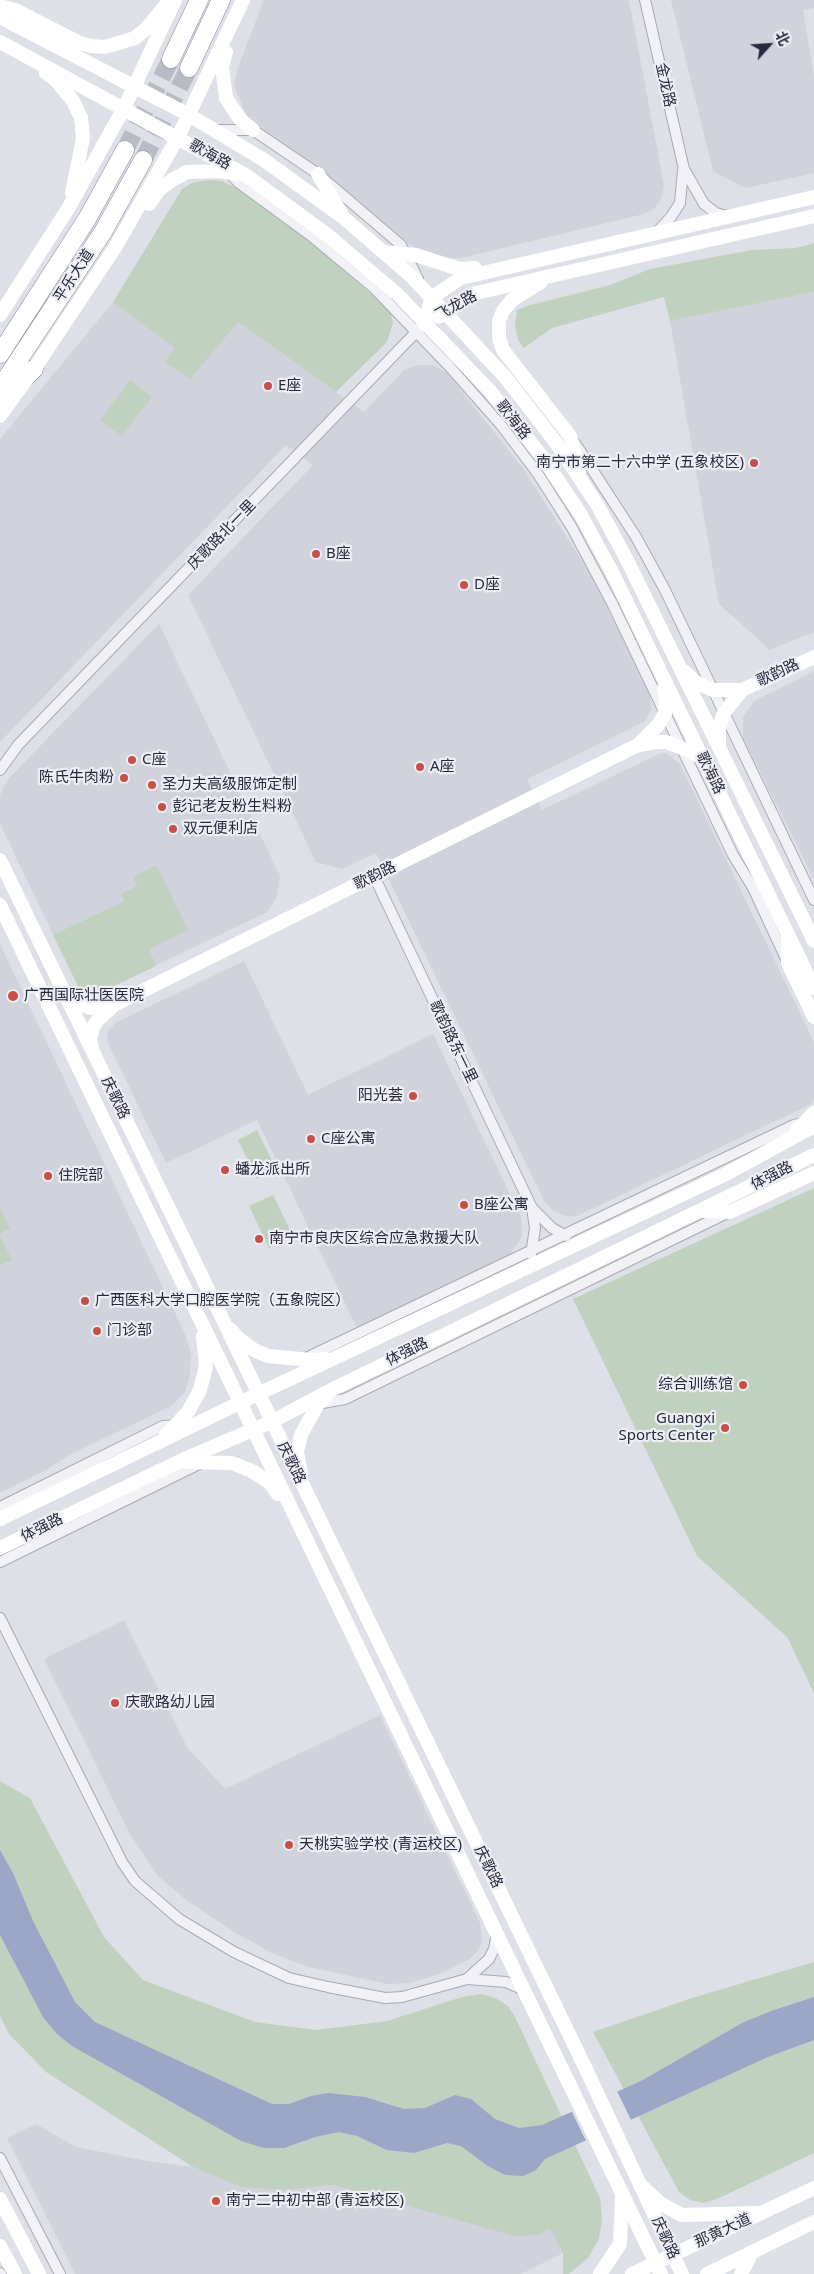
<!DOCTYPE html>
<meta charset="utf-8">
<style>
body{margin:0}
#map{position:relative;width:814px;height:2274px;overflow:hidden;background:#dee0e7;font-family:"Noto Sans","Noto Sans SC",sans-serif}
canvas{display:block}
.north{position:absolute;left:744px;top:20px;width:50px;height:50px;-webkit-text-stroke:4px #edeff5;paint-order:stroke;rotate:64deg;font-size:14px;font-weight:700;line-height:20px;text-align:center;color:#282b3d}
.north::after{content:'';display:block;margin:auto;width:18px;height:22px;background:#282b3d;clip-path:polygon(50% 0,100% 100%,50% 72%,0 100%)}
</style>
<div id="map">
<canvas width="814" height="2274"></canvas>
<div class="north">北</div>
</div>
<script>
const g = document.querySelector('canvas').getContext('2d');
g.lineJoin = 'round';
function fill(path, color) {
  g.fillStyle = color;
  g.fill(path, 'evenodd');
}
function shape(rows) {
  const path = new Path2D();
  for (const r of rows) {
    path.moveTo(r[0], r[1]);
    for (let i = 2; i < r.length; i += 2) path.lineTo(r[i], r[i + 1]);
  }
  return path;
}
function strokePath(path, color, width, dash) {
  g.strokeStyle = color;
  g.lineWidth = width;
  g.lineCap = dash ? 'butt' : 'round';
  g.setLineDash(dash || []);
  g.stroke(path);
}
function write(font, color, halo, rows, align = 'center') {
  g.font = font + ' "Noto Sans","Noto Sans SC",sans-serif';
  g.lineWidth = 4.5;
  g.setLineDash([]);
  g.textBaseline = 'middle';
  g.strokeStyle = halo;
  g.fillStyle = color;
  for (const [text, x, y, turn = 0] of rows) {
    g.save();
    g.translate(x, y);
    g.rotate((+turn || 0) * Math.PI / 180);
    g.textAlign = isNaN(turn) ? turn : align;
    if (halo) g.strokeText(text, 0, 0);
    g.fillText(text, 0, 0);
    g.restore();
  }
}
fill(shape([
 [264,0,629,0,664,185,662,197,655,208,644,214,461,258,440,258,423,254,248,119,234,86,238,67],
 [671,0,814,0,814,8,803,10,814,76,814,173,746,188,713,171],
 [814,292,814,632,770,650,719,604,670,321],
 [113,302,176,348,238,322,364,412,404,370,418,365,432,365,447,373,522,467,589,572,650,693,651,710,644,722,527,779,542,810,661,753,667,754,680,764,814,1042,814,1099,811,1104,577,1216,566,1216,554,1211,544,1201,376,853,342,869,316,862,188,595,313,465,286,445,0,742,0,439],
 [159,624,280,876,277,897,267,912,95,995,87,995,80,990,0,824,0,795,8,779],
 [814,671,814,880,743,738,743,717,754,701],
 [0,944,186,1336,191,1355,190,1374,185,1392,171,1406,69,1455,44,1471,0,1493],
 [244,961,308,1095,433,1034,521,1217,522,1237,510,1254,357,1328,257,1120,166,1163,107,1041,108,1032,115,1023],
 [124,1620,187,1747,225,1789,380,1715,480,1923,482,1941,478,1950,470,1959,439,1974,411,1983,387,1984,305,1966,272,1953,234,1932,185,1899,158,1876,130,1834,44,1659],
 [36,2124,76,2147,147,2161,193,2167,242,2187,283,2190,334,2185,432,2212,538,2235,550,2229,563,2253,521,2274,75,2274,7,2138]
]), '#d0d2dc');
fill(shape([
 [208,180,221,181,233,186,303,235,385,306,391,314,393,323,387,342,336,392,238,322,190,379,165,362,175,348,113,302,182,189,192,183],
 [814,243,814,292,670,321,664,297,552,328,524,348,518,340,515,326,517,310,530,305,610,285,650,269,752,250,796,248],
 [130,380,152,397,122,436,100,420],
 [156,865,188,930,149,949,156,966,95,995,87,995,80,990,53,935,125,901,121,894,137,886,133,877],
 [257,1130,276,1169,257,1179,238,1140],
 [814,1188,814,1693,787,1637,697,1556,573,1299],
 [273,1195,293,1236,269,1248,249,1206],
 [0,1208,10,1229,0,1233],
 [0,1236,12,1260,0,1265],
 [0,1781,30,1798,104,1937,143,1980,255,2022,316,2030,387,2021,462,1997,482,1994,497,1999,508,2006,515,2017,600,2198,602,2219,599,2239,588,2258,569,2274,563,2274,563,2253,550,2229,538,2235,514,2236,334,2185,283,2190,241,2187,193,2167,46,2072,9,2034,0,2016],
 [814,1962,814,2153,717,2199,703,2203,690,2200,679,2192,593,2032,692,1998]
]), '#c0d1c0');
fill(shape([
 [0,1850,13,1873,33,1921,75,2002,95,2022,272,2104,289,2104,311,2096,328,2093,365,2097,404,2109,425,2108,455,2095,471,2099,495,2119,519,2128,542,2125,641,2081,742,2023,771,2011,814,1997,814,2040,768,2057,545,2159,536,2170,523,2176,505,2175,488,2166,461,2146,447,2143,414,2153,387,2150,357,2136,339,2132,315,2137,284,2148,264,2148,241,2141,72,2046,57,2034,43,2017,0,1935]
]), '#9aa7c6');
fill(shape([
 [616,2089,632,2122,587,2143,571,2110]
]), '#dee0e7');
strokePath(shape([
 [125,150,171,59],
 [143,160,189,68]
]), '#babcc5', 18, [18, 9]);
const street = shape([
 [645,0,684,169,704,204,716,213,728,216],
 [216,130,253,130,318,174,401,245,418,279],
 [228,172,239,183,310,235,374,288,449,366,501,425,538,474,571,526,612,603,733,855,753,888,787,961],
 [656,233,671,217,680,203,683,170],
 [575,443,636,537,665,590,814,900],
 [0,770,18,745,420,328],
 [374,876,532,1208,535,1228,531,1254],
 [532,1208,552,1228,566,1236],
 [306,1358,794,1125,803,1123],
 [317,1404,345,1399,727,1213],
 [0,1507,163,1426,177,1425],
 [0,1562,199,1464],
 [0,1618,122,1862,135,1881,179,1919,234,1952,289,1978,328,1987,385,1998,402,1997,467,1979],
 [497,1934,494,1949,489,1959,467,1979,506,1982,524,1990],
 [0,2158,60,2274],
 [0,2273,1,2274]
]);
const highway = shape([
 [171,59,199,0],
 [189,68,221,0],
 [0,354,87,219,125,150],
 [0,388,103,232,143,160],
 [0,401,34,369]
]);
strokePath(street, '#a7aab4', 12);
strokePath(highway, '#868b9d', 19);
strokePath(street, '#f1f1f6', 10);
strokePath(shape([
 [0,6,15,10,80,43,91,46,105,47,135,38,147,28,169,1],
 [0,17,189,115,264,160,344,218,412,277,505,377,557,444,598,506,628,562,814,941],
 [0,42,247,176,330,237,398,295,491,392,543,458,581,515,612,572,814,988],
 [226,52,222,67,226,98,240,119,253,130],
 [46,73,55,79,73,101,81,118,83,138,72,193],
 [318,174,341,213],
 [149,204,159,190,172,180,187,172,220,171,237,174],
 [383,252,416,255,459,269,475,268],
 [541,282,512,300,503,311,499,321,499,338,503,350,510,359,570,436,579,471],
 [0,315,69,207,124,108,175,0],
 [439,317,476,293,814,216],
 [425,324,431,298,461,278,814,197],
 [0,416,34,369,116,246,178,137,243,0],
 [684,671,695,682,713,690,742,690],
 [639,744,659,724,665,713,666,699,664,688],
 [719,745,719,728,724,713,742,690,814,657],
 [0,860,584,2065,682,2274],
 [0,905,661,2274],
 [788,937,788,963,814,1017],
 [67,999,90,1008,114,1005,636,746,656,742,666,742,690,751,702,758],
 [92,1048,90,1039,93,1027,97,1021,113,1006],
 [797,1130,814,1113],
 [703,1211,730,1212,814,1173],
 [230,1329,239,1339,254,1350,268,1356,311,1360,326,1359],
 [165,1436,188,1412,200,1390,206,1366,203,1336],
 [186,1462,232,1463,252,1471,269,1482,278,1494],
 [301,1474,297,1452,301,1435,318,1404,326,1397],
 [0,1519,258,1394,724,1175,814,1126],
 [0,1548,180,1461,271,1422,335,1388,814,1155],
 [644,2188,661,2204,682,2215,756,2213],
 [0,2199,39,2274],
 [0,2246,15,2274],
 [600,2274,620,2244,622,2197],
 [632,2274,814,2188],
 [707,2274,814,2222],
 [741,2274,752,2252]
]), '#fff', 14);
strokePath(highway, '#fff', 18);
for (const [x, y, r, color] of [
 [268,386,5,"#c84e47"],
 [754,463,5,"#c84e47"],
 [316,554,5,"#c84e47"],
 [464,585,5,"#c84e47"],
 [132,760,5,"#c84e47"],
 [420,767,5,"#c84e47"],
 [124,778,5,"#c84e47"],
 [152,785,5,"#c84e47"],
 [162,807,5,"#c84e47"],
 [173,829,5,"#c84e47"],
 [13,996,6,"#c84e47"],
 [413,1096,5,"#c84e47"],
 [311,1139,5,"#c84e47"],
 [225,1170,5,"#c84e47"],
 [48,1176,5,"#c84e47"],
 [464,1205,5,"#c84e47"],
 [259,1239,5,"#c84e47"],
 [85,1301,5,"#c84e47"],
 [97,1331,5,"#c84e47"],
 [743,1385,5,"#c84e47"],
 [725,1428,5,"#c84e47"],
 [115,1703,5,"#c84e47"],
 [289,1845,5,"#c84e47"],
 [216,2201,5,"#c84e47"]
]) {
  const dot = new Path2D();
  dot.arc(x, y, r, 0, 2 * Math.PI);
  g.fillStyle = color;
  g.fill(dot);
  strokePath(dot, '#edeff5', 2);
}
write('15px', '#282b3d', '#edeff5', [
 ["金龙路",665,85,78],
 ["歌海路",210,155,29],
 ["平乐大道",74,276,-57],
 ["飞龙路",456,306,-29],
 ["歌海路",513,420,52],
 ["庆歌路北一里",222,535,-46],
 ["歌韵路",778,673,-25],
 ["歌海路",710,773,64],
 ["歌韵路",375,876,-26],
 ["歌韵路东一里",453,1042,64],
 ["庆歌路",115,1098,64],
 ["体强路",772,1176,-27],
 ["体强路",407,1352,-26],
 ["庆歌路",291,1463,64],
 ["体强路",42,1528,-26],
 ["庆歌路",488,1867,64],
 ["那黄大道",723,2231,-25],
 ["庆歌路",665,2238,65]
]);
write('15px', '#282b3d', '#edeff5', [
 ["E座",278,386],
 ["南宁市第二十六中学 (五象校区)",744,463,"right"],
 ["B座",326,554],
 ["D座",474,585],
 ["C座",142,760],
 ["A座",430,767],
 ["陈氏牛肉粉",114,778,"right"],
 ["圣力夫高级服饰定制",162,785],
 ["彭记老友粉生料粉",172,807],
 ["双元便利店",183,829],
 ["广西国际壮医医院",24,996],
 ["阳光荟",403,1096,"right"],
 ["C座公寓",321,1139],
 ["蟠龙派出所",235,1170],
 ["住院部",58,1176],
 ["B座公寓",474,1205],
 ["南宁市良庆区综合应急救援大队",269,1239],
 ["广西医科大学口腔医学院（五象院区）",95,1301],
 ["门诊部",107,1331],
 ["综合训练馆",733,1385,"right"],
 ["Guangxi",715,1419,"right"],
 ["Sports Center",715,1436,"right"],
 ["庆歌路幼儿园",125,1703],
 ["天桃实验学校 (青运校区)",299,1845],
 ["南宁二中初中部 (青运校区)",226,2201]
], 'left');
</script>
